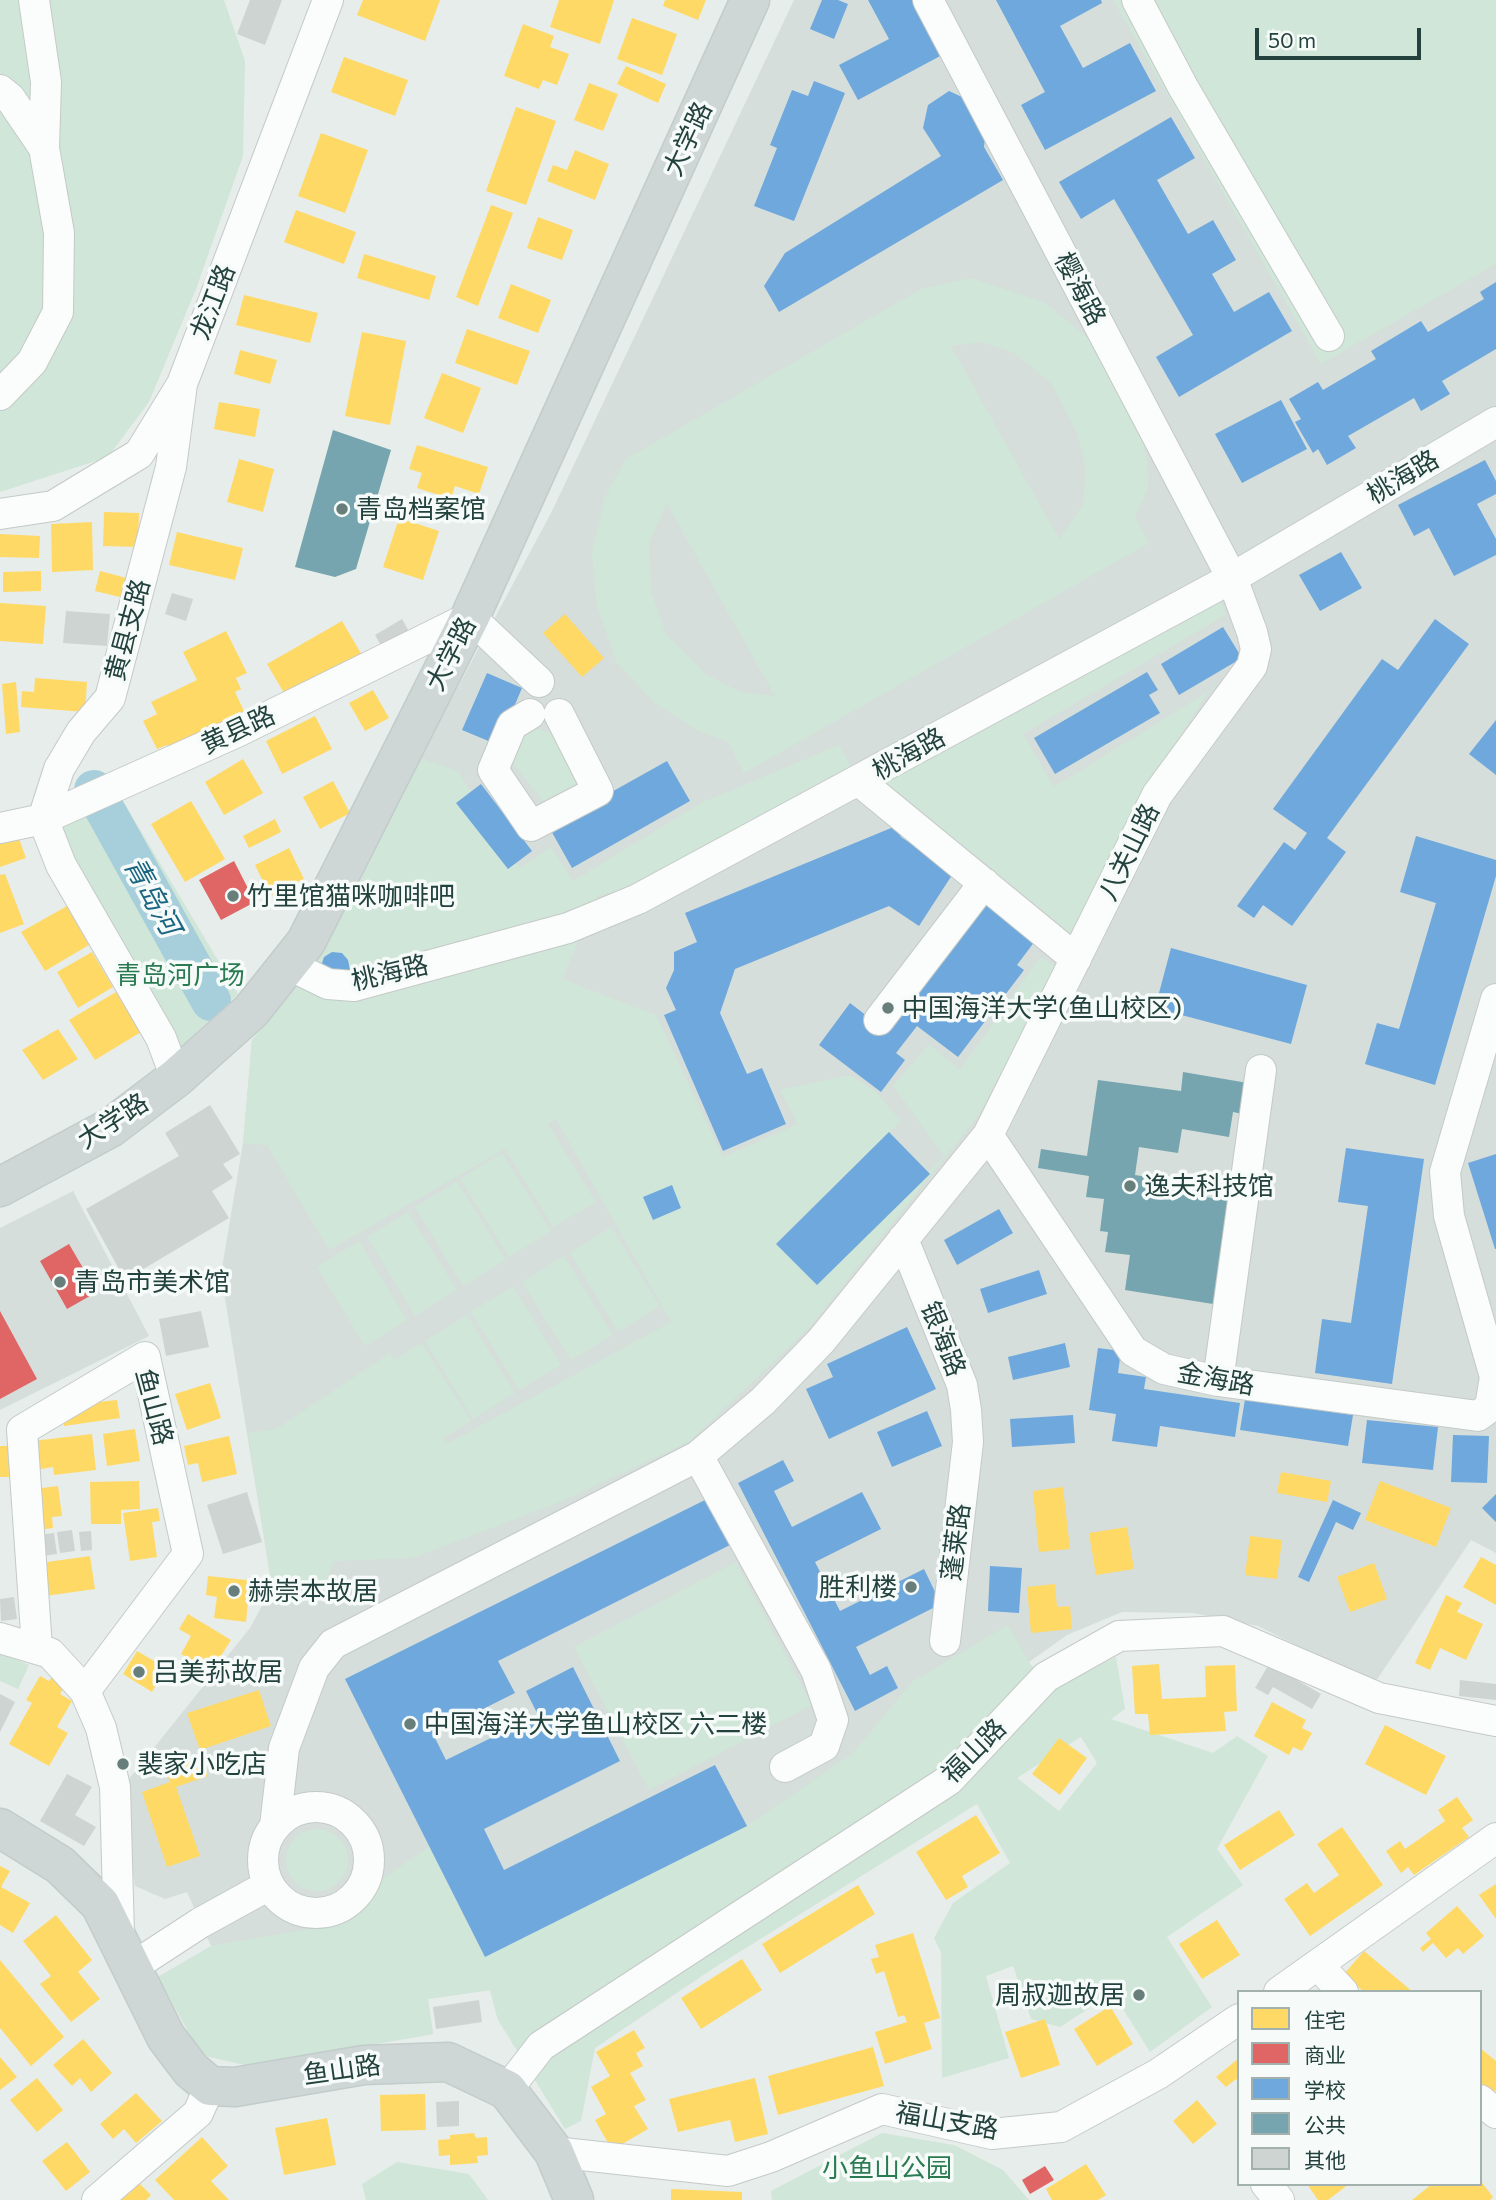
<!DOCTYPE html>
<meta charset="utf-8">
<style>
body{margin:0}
#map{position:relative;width:1496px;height:2200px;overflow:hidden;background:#e7edea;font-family:Commissioner,"Noto Sans SC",sans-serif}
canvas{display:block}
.legend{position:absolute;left:1237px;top:1990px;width:245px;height:196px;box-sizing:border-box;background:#f6fbf9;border:2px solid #a2b1ae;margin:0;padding:9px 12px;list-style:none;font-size:21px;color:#23423d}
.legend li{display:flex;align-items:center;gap:14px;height:35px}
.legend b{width:35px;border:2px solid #a2b1ae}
.scale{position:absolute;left:1255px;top:28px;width:166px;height:32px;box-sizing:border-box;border:4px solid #23423d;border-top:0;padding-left:9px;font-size:21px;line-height:24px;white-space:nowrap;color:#23423d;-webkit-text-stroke:5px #f6fbf9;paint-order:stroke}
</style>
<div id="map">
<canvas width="1496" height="2200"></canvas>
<ul class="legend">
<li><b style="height:19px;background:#ffd966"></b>住宅</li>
<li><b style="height:19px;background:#e06666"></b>商业</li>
<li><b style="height:19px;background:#6fa8dc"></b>学校</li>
<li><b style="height:19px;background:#76a5af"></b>公共</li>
<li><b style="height:19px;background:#ced4d2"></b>其他</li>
</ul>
<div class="scale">50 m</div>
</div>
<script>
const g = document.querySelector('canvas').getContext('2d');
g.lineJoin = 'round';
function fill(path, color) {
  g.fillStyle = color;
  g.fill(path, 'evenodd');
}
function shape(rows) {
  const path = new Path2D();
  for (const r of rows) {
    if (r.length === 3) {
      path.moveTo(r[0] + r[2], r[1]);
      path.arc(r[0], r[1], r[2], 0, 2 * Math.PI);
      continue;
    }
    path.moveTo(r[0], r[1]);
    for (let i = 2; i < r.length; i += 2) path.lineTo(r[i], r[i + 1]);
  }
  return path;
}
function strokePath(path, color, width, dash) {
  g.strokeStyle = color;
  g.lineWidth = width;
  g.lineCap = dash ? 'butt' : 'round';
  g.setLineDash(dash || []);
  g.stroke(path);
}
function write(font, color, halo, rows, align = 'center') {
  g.font = font + ' Commissioner,"Noto Sans SC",sans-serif';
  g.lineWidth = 7;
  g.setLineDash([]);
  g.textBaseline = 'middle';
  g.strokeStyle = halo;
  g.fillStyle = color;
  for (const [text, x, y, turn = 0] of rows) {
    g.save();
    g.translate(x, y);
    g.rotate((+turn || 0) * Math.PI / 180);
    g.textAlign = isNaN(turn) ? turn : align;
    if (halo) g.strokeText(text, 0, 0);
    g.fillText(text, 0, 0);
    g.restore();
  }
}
fill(shape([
 [794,0,1496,0,1496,1553,1471,1540,1374,1684,1258,1626,1193,1613,1122,1612,1067,1635,558,1998,498,2020,490,1990,428,1999,433,2034,249,2066,158,1977,211,1946,187,1892,165,1899,135,1886,120,1790,250,1628,272,1587,221,1274,243,1143,252,1040,307,975,361,879,420,758,552,511],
 [73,1191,149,1336,0,1410,0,1228]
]), '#d5dedb');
fill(shape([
 [0,0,224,0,245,61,243,156,196,289,149,402,108,457,0,492],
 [1113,0,1496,0,1496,264,1321,364],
 [970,278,1044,302,1098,346,1139,422,1147,460,1148,488,1135,517,1149,543,744,773,728,742,697,730,656,704,617,663,597,607,592,552,605,497,626,459,921,289],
 [982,342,1014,353,1051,383,1078,435,1086,470,1083,505,1059,539,951,346],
 [667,504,775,696,740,692,707,675,666,634,651,592,649,543],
 [1215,591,1227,614,1023,734,1054,787,1209,691,1152,780,1074,936,881,778],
 [523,726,558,734,585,786,548,807,507,756],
 [839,745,852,768,637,885,598,896,562,979,656,1015,723,1157,798,1124,780,1090,850,1075,875,1091,901,1121,776,1243,817,1285,944,1156,893,1086,929,1044,960,1070,1040,957,1058,967,978,1116,808,1329,689,1442,562,1501,413,1558,334,1561,319,1599,272,1587,248,1433,276,1429,390,1353,394,1360,422,1343,471,1421,443,1438,447,1444,671,1322,556,1119,548,1124,596,1202,553,1227,505,1149,329,1250,267,1145,243,1143,252,1040,307,975,361,879,420,758,458,771,520,868,551,847,573,881,701,803],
 [126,806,238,994,178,1049,51,822],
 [502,1153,551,1231,509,1257,460,1179],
 [457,1181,506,1260,463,1286,415,1207],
 [408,1212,457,1290,415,1316,367,1237],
 [611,1227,660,1306,618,1332,570,1253],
 [359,1241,407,1320,365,1346,317,1267],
 [564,1256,613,1335,571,1360,522,1282],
 [513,1286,561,1365,519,1390,471,1312],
 [467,1315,515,1393,473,1419,425,1341],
 [736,1562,812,1705,649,1790,574,1647],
 [1008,1625,1031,1665,1057,1687,1116,1657,1125,1709,1111,1719,1213,1753,1237,1736,1268,1756,1217,1849,1243,1885,1167,1937,1212,2007,1150,2052,1113,1993,1060,2027,1031,2019,1013,1966,986,1976,1009,2058,942,2078,941,1952,934,1938,953,1903,1010,1863,977,1804,717,1966,595,2048,581,2121,565,2129,498,2020,490,1990,428,1999,433,2034,249,2066,201,2055,158,1977,211,1946,308,1929,429,1847,485,1957,747,1826,853,1753,912,1682],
 [1081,1737,1097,1763,1059,1811,1017,1778],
 [0,1652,29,1665,18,1689,0,1681],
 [317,1860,31],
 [882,2133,954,2145,1003,2170,1029,2200,772,2200,771,2191],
 [397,2162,469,2174,488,2200,366,2200,362,2184]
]), '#d0e6d8');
fill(shape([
 [363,0,440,0,425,41,357,15],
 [559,0,614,0,600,44,550,27],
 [665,0,706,0,698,20,663,6],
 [632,18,677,34,662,75,617,59],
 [523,24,554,36,550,47,569,54,557,85,543,80,539,89,504,76],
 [344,57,408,80,395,116,331,92],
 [626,66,666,84,658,103,617,84],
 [589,83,618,94,603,131,574,120],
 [516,107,556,121,526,205,486,191],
 [321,133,368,150,345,213,298,196],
 [575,150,609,164,595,200,547,181,553,165,567,170],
 [491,205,513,213,478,306,456,297],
 [296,210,356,232,344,264,284,242],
 [538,217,573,230,562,260,527,248],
 [364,254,436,276,429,300,357,278],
 [511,284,551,300,538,333,498,318],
 [244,295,318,313,310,343,236,325],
 [467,329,530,351,517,385,455,363],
 [362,332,406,341,390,425,345,416],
 [240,350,277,360,270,384,234,374],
 [442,373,481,388,463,433,424,418],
 [219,402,260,409,255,437,214,429],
 [417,445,488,467,479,494,455,486,451,499,417,488,422,473,409,469],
 [239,459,274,469,263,512,227,502],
 [104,512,139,513,138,547,103,546],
 [399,518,439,531,423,580,383,567],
 [92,522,93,570,52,572,51,524],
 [177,532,243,548,235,580,169,565],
 [0,534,40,536,39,558,0,557],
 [41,571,41,591,3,592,3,572],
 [100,571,130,579,124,598,95,591],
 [0,603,46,606,43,644,0,641],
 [565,614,604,658,582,677,543,633],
 [342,621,362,655,287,698,267,664],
 [226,631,247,673,236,678,241,689,235,692,244,711,236,715,239,720,171,753,167,745,157,749,143,721,157,714,151,702,197,680,183,652],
 [35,678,87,682,85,712,21,707,22,691,34,692],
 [16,682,20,732,6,734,2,684],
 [373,690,389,718,365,731,349,703],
 [315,716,332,749,282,774,266,741],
 [243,759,263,793,224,815,205,782],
 [333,781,350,813,320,829,303,797],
 [191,801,225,859,185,882,151,824],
 [275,819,281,832,249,848,243,836],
 [18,836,26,858,0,867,0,841],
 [289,848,304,879,270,896,255,865],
 [5,874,24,924,0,933,0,875],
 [67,906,89,945,45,971,21,932],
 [92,952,113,987,78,1008,57,972],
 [116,992,141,1032,95,1060,69,1020],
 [58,1029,78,1059,43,1080,22,1050],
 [210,1383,221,1418,187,1430,175,1394],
 [97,1392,98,1402,117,1400,120,1418,64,1426,62,1407],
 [135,1429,140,1461,107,1466,103,1434],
 [92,1434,96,1470,54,1475,53,1467,36,1470,33,1441],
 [229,1436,237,1474,202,1482,198,1463,188,1465,184,1446],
 [0,1446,9,1446,9,1477,0,1477],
 [1281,1472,1331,1481,1327,1502,1277,1493],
 [139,1481,140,1509,121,1510,121,1524,91,1524,90,1482],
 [1380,1481,1451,1508,1436,1547,1365,1520],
 [58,1486,62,1516,52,1517,53,1528,39,1530,34,1489],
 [1063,1487,1070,1549,1039,1552,1033,1491],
 [158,1508,160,1521,152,1522,157,1557,130,1561,123,1513],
 [1127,1527,1134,1569,1096,1575,1089,1533],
 [1250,1536,1282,1540,1277,1579,1245,1575],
 [90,1556,95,1589,45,1596,40,1563],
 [1481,1557,1496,1565,1496,1605,1463,1587],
 [1374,1563,1387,1599,1350,1612,1337,1577],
 [208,1576,256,1581,254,1602,248,1601,246,1622,214,1618,217,1597,206,1595],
 [1055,1584,1057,1607,1070,1606,1072,1629,1031,1633,1027,1587],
 [1446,1595,1462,1603,1457,1612,1483,1624,1466,1660,1440,1648,1430,1670,1415,1663],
 [188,1614,231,1640,219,1659,214,1656,206,1669,181,1654,191,1636,179,1629],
 [137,1651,166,1668,152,1692,123,1674],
 [1159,1664,1162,1699,1206,1697,1205,1666,1235,1665,1237,1711,1224,1712,1226,1731,1150,1735,1148,1714,1135,1714,1132,1666],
 [40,1676,49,1681,52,1677,65,1684,60,1694,72,1701,57,1727,68,1733,49,1766,9,1744,32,1703,26,1700],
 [259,1690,271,1726,200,1750,187,1713],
 [1272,1702,1306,1720,1302,1728,1312,1733,1302,1751,1293,1747,1289,1755,1254,1736],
 [1385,1725,1446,1756,1426,1795,1365,1764],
 [1059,1738,1087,1758,1060,1795,1032,1774],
 [201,1755,208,1776,176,1787,200,1856,167,1867,142,1792,170,1782,165,1768],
 [1457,1797,1473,1820,1462,1828,1469,1837,1414,1875,1408,1867,1401,1873,1386,1851,1400,1841,1405,1849,1445,1821,1438,1810],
 [1279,1810,1295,1835,1240,1870,1224,1845],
 [976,1815,1000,1853,962,1876,968,1887,946,1900,916,1852],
 [1342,1827,1383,1885,1310,1936,1284,1899,1307,1883,1314,1893,1339,1875,1317,1844],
 [0,1866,10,1871,1,1887,30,1903,13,1933,0,1925],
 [1496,1884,1496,1919,1479,1895],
 [858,1885,875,1914,780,1973,762,1944],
 [1457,1906,1484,1936,1463,1954,1458,1948,1446,1958,1433,1943,1423,1952,1420,1948,1431,1939,1426,1933],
 [56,1915,92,1960,78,1972,100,1999,71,2022,40,1984,51,1976,23,1941],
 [1217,1920,1240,1955,1202,1979,1179,1944],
 [913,1933,940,2018,924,2023,932,2049,885,2064,875,2032,907,2022,904,2015,898,2017,884,1971,876,1974,871,1959,879,1957,875,1945],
 [1364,1951,1413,1992,1364,1992,1344,1974],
 [742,1959,762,1990,701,2029,681,1998],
 [0,1960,64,2037,31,2066,0,2028],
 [1110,2006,1133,2044,1097,2066,1074,2029],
 [1045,2019,1060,2065,1021,2078,1005,2032],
 [634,2030,645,2048,636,2053,643,2066,630,2073,646,2100,634,2106,648,2129,612,2150,595,2120,606,2114,591,2087,610,2076,596,2052],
 [83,2039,112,2073,91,2092,80,2078,72,2086,53,2065],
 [873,2047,884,2086,778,2115,768,2076],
 [1480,2048,1496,2061,1496,2090,1490,2097,1480,2089],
 [0,2057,17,2077,0,2090],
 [1239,2058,1239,2083,1236,2079,1226,2087,1216,2077],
 [37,2078,63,2110,37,2132,10,2100],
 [755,2078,768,2134,735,2142,730,2120,678,2132,669,2099],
 [136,2093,162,2121,136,2143,124,2129,113,2139,100,2124],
 [425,2094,426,2130,381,2131,380,2095],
 [1197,2100,1217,2124,1193,2144,1173,2121],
 [327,2118,336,2165,284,2175,275,2128],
 [474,2133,476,2138,487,2137,488,2155,477,2156,478,2163,450,2165,450,2155,439,2156,438,2140,450,2139,450,2135],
 [202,2137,228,2166,211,2181,229,2200,174,2200,155,2180],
 [67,2142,90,2172,66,2191,42,2161],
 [1086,2164,1106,2195,1098,2200,1052,2200,1046,2189],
 [1480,2180,1493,2197,1490,2200,1412,2200,1432,2184,1480,2184],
 [137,2181,151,2195,146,2200,116,2200],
 [1307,2184,1349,2184,1328,2200,1318,2200],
 [671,2189,742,2192,742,2200,671,2200]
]), '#ffd966');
fill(shape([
 [234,861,255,902,221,920,199,880],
 [69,1244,97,1292,67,1309,40,1261],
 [0,1311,37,1379,0,1399],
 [1045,2166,1054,2180,1030,2194,1022,2180]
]), '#e06666');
fill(shape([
 [822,0,838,0,848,4,834,39,810,29],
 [868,0,915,0,944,54,858,100,839,65,889,39],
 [996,0,1101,0,1102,3,1060,26,1083,68,1130,43,1156,91,1045,150,1021,105,1045,92],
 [814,81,845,93,794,221,754,206,777,148,770,145,792,90,808,96],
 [949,91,975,103,986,128,984,147,1003,180,779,312,764,286,785,253,941,156,923,128,928,105],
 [1171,117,1195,158,1157,180,1188,234,1213,220,1236,260,1212,274,1234,312,1269,292,1292,331,1179,397,1156,357,1193,335,1114,199,1081,219,1059,182],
 [1496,282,1496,349,1442,381,1450,394,1421,411,1414,398,1348,436,1356,448,1327,465,1318,449,1313,453,1295,422,1301,419,1289,399,1318,382,1323,390,1376,359,1371,351,1421,321,1428,332,1484,299,1480,292],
 [1281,400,1307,449,1242,483,1215,434],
 [1485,460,1496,481,1496,494,1477,504,1496,539,1496,555,1454,576,1429,528,1414,536,1398,505],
 [1341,552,1362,588,1320,611,1299,575],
 [1435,619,1469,644,1327,838,1346,852,1292,926,1263,905,1254,918,1237,906,1284,842,1295,850,1307,833,1273,809,1382,659,1398,670],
 [1223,627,1242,658,1179,695,1161,664],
 [1147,672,1158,690,1149,695,1160,713,1055,774,1034,738],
 [487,673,522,688,498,745,462,730],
 [1496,720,1496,775,1469,754],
 [667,761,690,801,572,868,549,827],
 [481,784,532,851,508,869,456,803],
 [896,826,901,837,954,872,919,926,889,906,735,969,720,1013,747,1074,762,1068,786,1124,723,1151,664,1015,676,1010,666,988,674,970,674,952,697,942,685,913],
 [1416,836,1496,860,1496,876,1435,1085,1365,1064,1377,1023,1399,1029,1436,903,1400,892],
 [985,897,1038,937,1017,965,1024,970,958,1057,917,1026,896,1053,905,1060,881,1092,819,1045,850,1003,885,1030],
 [1171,948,1307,985,1291,1044,1155,1008],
 [332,952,342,953,348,960,350,970,344,978,321,966,324,957],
 [889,1132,930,1174,817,1285,776,1244],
 [1346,1148,1424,1159,1392,1384,1315,1373,1322,1319,1351,1323,1368,1206,1338,1202],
 [1496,1154,1496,1249,1495,1249,1468,1163],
 [672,1185,681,1208,653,1220,643,1197],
 [999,1209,1013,1233,957,1265,944,1240],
 [1039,1270,1047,1294,988,1313,980,1289],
 [907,1327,936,1389,829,1439,806,1389,833,1377,827,1364],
 [1065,1343,1070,1367,1013,1380,1008,1357],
 [1098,1348,1121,1351,1118,1373,1146,1377,1144,1389,1240,1403,1235,1437,1160,1426,1157,1447,1112,1441,1116,1414,1089,1410],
 [1245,1399,1353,1415,1348,1446,1240,1430],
 [927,1411,942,1446,892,1467,877,1432],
 [1073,1415,1075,1443,1012,1447,1010,1419],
 [1367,1420,1438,1427,1433,1470,1362,1463],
 [1453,1435,1489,1436,1487,1483,1451,1482],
 [783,1460,794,1481,774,1491,792,1527,862,1492,881,1529,815,1562,840,1611,924,1569,941,1604,856,1647,870,1675,887,1666,898,1688,855,1711,738,1483],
 [1496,1494,1496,1522,1482,1508],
 [707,1499,730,1545,498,1661,515,1693,433,1734,446,1760,538,1715,526,1691,573,1667,620,1761,484,1829,504,1870,715,1765,747,1826,485,1957,345,1679],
 [1333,1500,1361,1513,1353,1530,1336,1522,1309,1582,1298,1577],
 [990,1566,1022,1568,1019,1613,988,1611]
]), '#6fa8dc');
fill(shape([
 [333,430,391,450,356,569,335,577,295,567],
 [1183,1072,1248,1083,1243,1114,1233,1112,1229,1137,1182,1129,1178,1153,1139,1147,1135,1175,1172,1181,1171,1191,1230,1201,1213,1304,1125,1290,1130,1255,1105,1252,1108,1232,1100,1231,1104,1199,1086,1197,1089,1176,1038,1168,1041,1149,1087,1156,1098,1080,1181,1091]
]), '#76a5af');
strokePath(shape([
 [94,790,211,1001]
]), '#a7cfdb', 40);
fill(shape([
 [250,0,282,0,265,45,237,34],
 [172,593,193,599,186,621,165,614],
 [66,611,110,614,107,646,63,643],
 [402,619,411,635,384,651,375,635],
 [210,1105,240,1154,223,1164,233,1178,212,1191,229,1218,125,1280,86,1209,179,1156,165,1133],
 [201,1311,209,1347,166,1356,159,1319],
 [247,1492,262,1542,223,1554,207,1505],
 [72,1530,75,1551,60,1553,57,1532],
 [91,1531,92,1550,81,1551,79,1532],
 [54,1533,57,1554,42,1556,39,1535],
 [14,1597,17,1619,1,1621,0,1599],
 [1269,1664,1321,1694,1312,1709,1273,1687,1268,1695,1255,1688],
 [1460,1680,1496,1684,1496,1700,1459,1696],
 [0,1694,15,1702,0,1732],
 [67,1774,92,1787,75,1815,96,1827,84,1846,40,1821],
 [479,2000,482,2022,436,2029,433,2007],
 [459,2101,459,2126,437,2127,436,2102]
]), '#ced4d2');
const minor = shape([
 [34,0,46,82,44,148],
 [1137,0,1183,87,1329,336],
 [0,90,10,98,44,148,59,233,58,312,32,362,0,395],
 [0,514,53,506,139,454,182,384,328,0],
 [530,714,512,725,493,770,531,826,598,791,559,714],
 [859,781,1076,959],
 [0,828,43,819,237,732,470,617,539,682],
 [289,965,328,984,354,986,568,928,638,899,1232,578,1496,422],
 [879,1020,984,883],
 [176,1078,161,1038,61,865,43,819,59,769,81,732,110,698,171,467,182,384],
 [988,1135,1133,1351,1164,1369,1218,1381,1478,1416,1490,1407,1495,1377,1449,1216,1445,1172,1496,999],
 [903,1239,962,1385,966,1410,968,1442,945,1641],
 [1218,1381,1261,1070],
 [698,1456,816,1670,833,1720,824,1746,785,1767],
 [0,1638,50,1653,85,1691,101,1728,115,1787,119,1935],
 [37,1648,22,1430,145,1357,188,1554,85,1691],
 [316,1860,53],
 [275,1826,284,1748,314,1668,333,1644,698,1456,763,1401,821,1341,988,1135,1157,795,1252,666,1256,649,1252,632,1232,578,928,0],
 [1318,1965,1343,1992],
 [131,1968,200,1923,269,1885],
 [1279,1992,1496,1838],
 [507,2090,541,2046,949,1780,1046,1677,1119,1636,1223,1631,1379,1698,1496,1721],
 [1480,2100,1496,2113],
 [554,2152,728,2171,771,2157,882,2109,992,2134,1061,2127,1158,2074,1239,2019],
 [1266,2184,1279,2200],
 [97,2200,198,2113,210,2086]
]);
const major = shape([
 [0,1187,110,1128,176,1078,251,1011,306,942,470,617,750,0],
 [0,1828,60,1865,100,1904,166,2037,191,2070,210,2086,235,2087,364,2065,448,2062,507,2090,554,2152,574,2200]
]);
strokePath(minor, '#c4cac8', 32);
strokePath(major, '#c2ccca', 41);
strokePath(minor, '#fbfcfc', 30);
strokePath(major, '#cfd7d6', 38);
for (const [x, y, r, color] of [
 [342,509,7,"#687e7a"],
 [233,896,7,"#687e7a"],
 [888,1008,7,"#687e7a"],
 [1130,1186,7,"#687e7a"],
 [60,1282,7,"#687e7a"],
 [911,1587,7,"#687e7a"],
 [234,1591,7,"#687e7a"],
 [139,1672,7,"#687e7a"],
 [410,1724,7,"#687e7a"],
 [123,1764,7,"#687e7a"],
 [1139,1995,7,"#687e7a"]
]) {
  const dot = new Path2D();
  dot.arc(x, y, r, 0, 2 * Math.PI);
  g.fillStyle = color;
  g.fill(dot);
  strokePath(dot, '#f6fbf9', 2.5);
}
write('26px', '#23423d', '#f6fbf9', [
 ["大学路",688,139,-65],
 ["樱海路",1080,289,62],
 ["龙江路",213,302,-69],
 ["桃海路",1403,477,-31],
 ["黄县支路",128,630,-75],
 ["大学路",451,654,-63],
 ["黄县路",238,730,-25],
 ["桃海路",909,754,-29],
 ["八关山路",1129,852,-64],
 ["桃海路",390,973,-13],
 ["大学路",113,1121,-33],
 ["银海路",943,1339,68],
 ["金海路",1216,1379,10],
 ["鱼山路",154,1407,75],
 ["蓬莱路",956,1542,-83],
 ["福山路",974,1751,-45],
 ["鱼山路",342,2070,-8],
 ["福山支路",947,2121,10]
]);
write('26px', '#23423d', '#f6fbf9', [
 ["青岛档案馆",356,509],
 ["竹里馆猫咪咖啡吧",247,896],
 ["中国海洋大学(鱼山校区)",902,1008],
 ["逸夫科技馆",1144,1186],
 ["青岛市美术馆",74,1282],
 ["胜利楼",897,1587,"right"],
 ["赫崇本故居",248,1591],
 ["吕美荪故居",153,1672],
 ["中国海洋大学鱼山校区 六二楼",424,1724],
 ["裴家小吃店",137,1764],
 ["周叔迦故居",1125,1995,"right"]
], 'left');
write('26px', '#2b7b52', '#f6fbf9', [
 ["青岛河广场",180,975],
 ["小鱼山公园",887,2168]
]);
write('italic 28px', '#1a6581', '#f6fbf9', [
 ["青岛河",152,896,61]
]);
</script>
